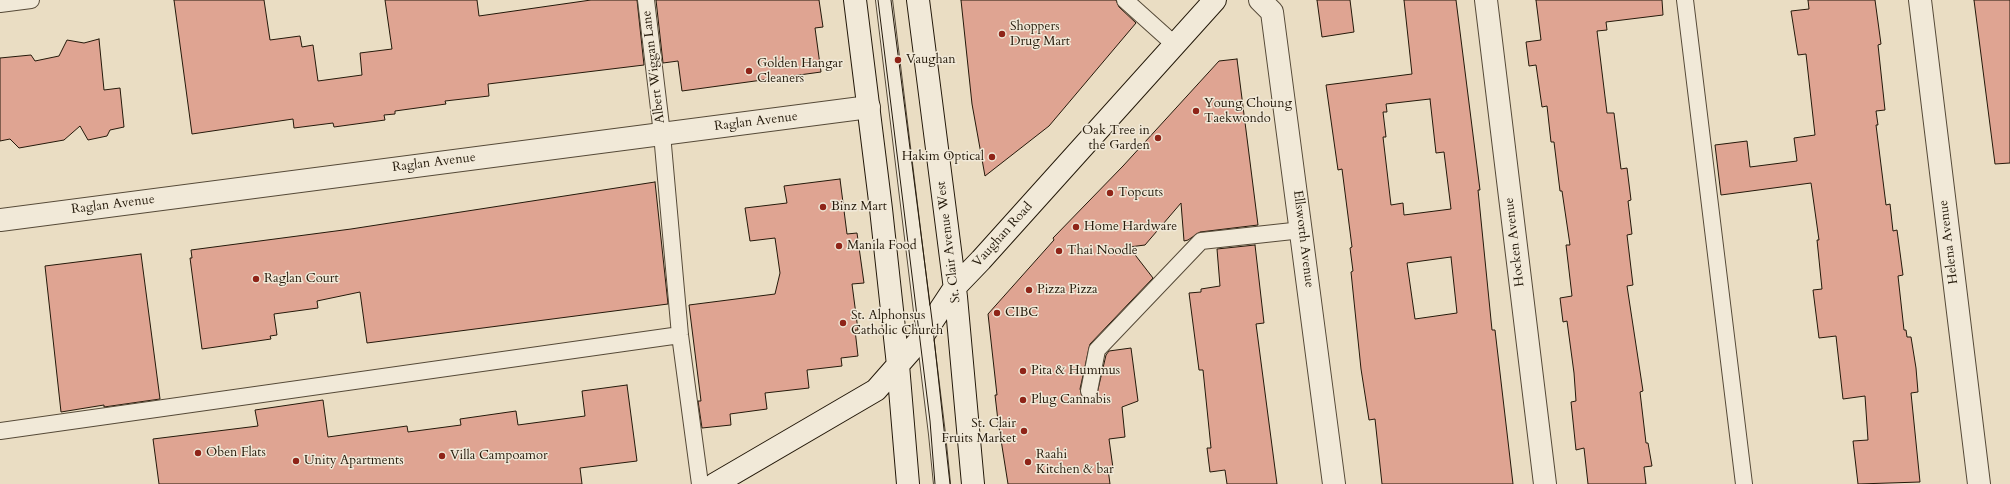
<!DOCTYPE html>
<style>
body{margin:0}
canvas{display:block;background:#eaddc3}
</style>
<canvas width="2010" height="484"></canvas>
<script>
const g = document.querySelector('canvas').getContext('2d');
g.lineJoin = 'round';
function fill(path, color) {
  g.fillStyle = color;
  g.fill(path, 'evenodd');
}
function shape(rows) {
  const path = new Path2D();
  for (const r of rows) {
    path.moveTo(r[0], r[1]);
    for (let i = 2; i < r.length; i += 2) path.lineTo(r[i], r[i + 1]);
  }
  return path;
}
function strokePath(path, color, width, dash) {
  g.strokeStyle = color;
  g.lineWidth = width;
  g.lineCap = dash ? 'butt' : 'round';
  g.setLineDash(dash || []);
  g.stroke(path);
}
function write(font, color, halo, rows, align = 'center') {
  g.font = font + ' Cardo,serif';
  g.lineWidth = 3;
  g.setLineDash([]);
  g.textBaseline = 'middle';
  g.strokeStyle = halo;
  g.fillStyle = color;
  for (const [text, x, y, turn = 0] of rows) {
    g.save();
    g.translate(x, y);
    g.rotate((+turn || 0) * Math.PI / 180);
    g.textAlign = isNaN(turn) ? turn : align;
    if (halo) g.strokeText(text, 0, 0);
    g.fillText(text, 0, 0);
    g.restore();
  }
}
const building = shape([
 [174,0,264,0,270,40,300,36,302,47,313,45,318,81,362,75,360,53,392,49,385,0,477,0,479,16,591,0,637,0,644,65,488,84,489,96,445,101,446,104,395,111,395,114,384,115,385,120,334,127,333,123,294,128,293,119,192,134,174,0],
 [656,0,819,0,823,27,815,28,821,72,682,91,678,61,663,63,656,0],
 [961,0,1116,0,1119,7,1136,23,1049,126,985,176,972,104,961,0],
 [1317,0,1350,0,1354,32,1322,37,1317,0],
 [1404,0,1456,0,1480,190,1478,190,1492,330,1495,330,1513,484,1382,484,1375,419,1369,420,1361,369,1351,272,1353,271,1350,248,1352,247,1342,169,1338,170,1326,85,1412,74,1404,0],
 [1430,99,1436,153,1444,152,1451,209,1404,215,1403,203,1391,205,1383,137,1386,137,1383,112,1387,112,1386,104,1430,99],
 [1451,257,1457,313,1415,319,1407,263,1451,257],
 [1536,0,1662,0,1663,15,1606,22,1607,30,1597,31,1607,113,1614,113,1621,169,1627,168,1631,200,1628,201,1632,234,1627,235,1633,285,1627,286,1643,391,1640,392,1646,443,1648,443,1652,466,1644,467,1646,484,1588,484,1584,448,1576,450,1571,402,1576,401,1574,373,1567,321,1563,322,1560,298,1572,296,1566,245,1570,245,1562,191,1560,191,1554,142,1551,142,1547,106,1542,107,1536,65,1529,66,1526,42,1541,40,1536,0],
 [1808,0,1875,0,1881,44,1878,45,1885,110,1876,111,1878,125,1876,125,1886,205,1890,204,1893,231,1897,230,1903,275,1898,276,1904,330,1906,330,1907,337,1911,337,1916,368,1918,392,1911,393,1920,482,1858,484,1853,441,1868,440,1865,396,1843,399,1836,336,1819,338,1813,290,1822,289,1817,240,1819,240,1811,183,1721,195,1715,145,1747,141,1750,167,1797,161,1794,138,1815,135,1806,54,1798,55,1791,11,1809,9,1808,0],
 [1974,0,2010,0,2010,163,1995,164,1974,0],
 [99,39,104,90,120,88,124,127,110,130,107,136,88,140,80,126,64,140,19,148,10,139,0,141,0,58,31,55,35,61,59,56,67,40,84,43,99,39],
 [1237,59,1258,225,1200,232,1188,240,1184,241,1181,203,1145,245,1129,247,1153,278,1090,344,1080,389,1083,398,1088,400,1096,398,1106,355,1109,351,1131,348,1138,401,1122,407,1125,437,1109,439,1113,468,1108,469,1110,484,1008,484,998,421,995,395,997,395,988,314,1054,240,1053,238,1123,166,1219,61,1237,59],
 [840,179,847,234,857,233,864,283,852,284,858,330,855,330,858,356,841,358,842,366,807,370,809,388,765,393,767,409,730,414,731,425,702,428,698,401,701,401,689,305,775,294,780,273,775,238,750,241,745,208,787,203,784,186,840,179],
 [655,182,668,304,367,343,360,292,317,301,318,308,274,314,277,335,270,336,271,339,202,349,190,258,192,258,191,250,351,229,655,182],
 [1255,245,1264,323,1256,324,1277,484,1227,484,1225,470,1210,472,1207,448,1211,448,1203,370,1199,370,1189,293,1201,292,1201,289,1220,286,1217,249,1255,245],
 [141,254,160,399,104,407,104,405,61,412,45,266,141,254],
 [627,385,637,461,580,468,582,484,159,484,153,439,258,426,255,410,323,400,328,437,407,426,408,432,461,425,460,419,516,411,518,425,585,416,582,391,627,385]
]);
fill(building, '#dfa492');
strokePath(building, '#24190a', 1);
const lane = shape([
 [646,0,662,134,680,335,700,484],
 [884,0,937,434,942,484],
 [1125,0,1174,44],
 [1685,0,1744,484],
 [0,4,31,0],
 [1089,391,1097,350,1201,241,1302,230],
 [0,431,680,335]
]);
const street = shape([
 [1260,0,1272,12,1334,484],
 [1486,0,1545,484],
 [1920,0,1979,484],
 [0,220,869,107]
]);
const secondary = shape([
 [855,0,881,209,898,365,908,484],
 [918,0,956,297,973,484],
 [715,484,876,390,920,340,955,287,981,260,1215,0]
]);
strokePath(lane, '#564a38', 18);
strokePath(street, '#564a38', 24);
strokePath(secondary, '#24190a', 24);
strokePath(lane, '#f1e9d8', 16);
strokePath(street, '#f1e9d8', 22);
strokePath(secondary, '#f1e9d8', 22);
strokePath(shape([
 [878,0,930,421,935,484],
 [891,0,932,320,950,484]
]), '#24190a', 1);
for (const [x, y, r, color] of [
 [1002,34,4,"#8f2418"],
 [898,60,4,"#8f2418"],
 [749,71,4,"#8f2418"],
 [1196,111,4,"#8f2418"],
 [1158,138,4,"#8f2418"],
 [992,157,4,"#8f2418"],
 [1110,193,4,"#8f2418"],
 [823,207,4,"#8f2418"],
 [1076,227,4,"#8f2418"],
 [839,246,4,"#8f2418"],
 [1059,251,4,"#8f2418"],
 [256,279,4,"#8f2418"],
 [1029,290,4,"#8f2418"],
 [997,313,4,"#8f2418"],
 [843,323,4,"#8f2418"],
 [1023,371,4,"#8f2418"],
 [1023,400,4,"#8f2418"],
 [1024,431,4,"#8f2418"],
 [198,453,4,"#8f2418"],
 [442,456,4,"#8f2418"],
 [296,461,4,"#8f2418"],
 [1028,462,4,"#8f2418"]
]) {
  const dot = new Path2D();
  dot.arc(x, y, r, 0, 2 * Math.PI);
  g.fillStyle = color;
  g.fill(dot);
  strokePath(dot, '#f1e9d8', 1.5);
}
write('13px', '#24190a', '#f1e9d8', [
 ["Shoppers",1010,27],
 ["Drug Mart",1010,42],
 ["Vaughan",906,60],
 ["Golden Hangar",757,64],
 ["Cleaners",757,79],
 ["Young Choung",1204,104],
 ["Taekwondo",1204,119],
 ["Oak Tree in",1150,131,"right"],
 ["the Garden",1150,146,"right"],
 ["Hakim Optical",984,157,"right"],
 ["Topcuts",1118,193],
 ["Binz Mart",831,207],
 ["Home Hardware",1084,227],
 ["Manila Food",847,246],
 ["Thai Noodle",1067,251],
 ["Raglan Court",264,279],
 ["Pizza Pizza",1037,290],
 ["CIBC",1005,313],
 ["St. Alphonsus",851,316],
 ["Catholic Church",851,331],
 ["Pita & Hummus",1031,371],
 ["Plug Cannabis",1031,400],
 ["St. Clair",1016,424,"right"],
 ["Fruits Market",1016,439,"right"],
 ["Oben Flats",206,453],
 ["Raahi",1036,455],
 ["Kitchen & bar",1036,470],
 ["Villa Campoamor",450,456],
 ["Unity Apartments",304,461]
], 'left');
write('13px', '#24190a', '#f1e9d8', [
 ["Albert Wiggan Lane",654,67,-97],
 ["Raglan Avenue",756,122,-7],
 ["Raglan Avenue",434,163,-7],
 ["Raglan Avenue",113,205,-7],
 ["Vaughan Road",1003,235,-48],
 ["Ellsworth Avenue",1303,239,83],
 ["St. Clair Avenue West",949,242,-97],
 ["Hocken Avenue",1515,242,-97],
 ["Helena Avenue",1949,242,-97]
]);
</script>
